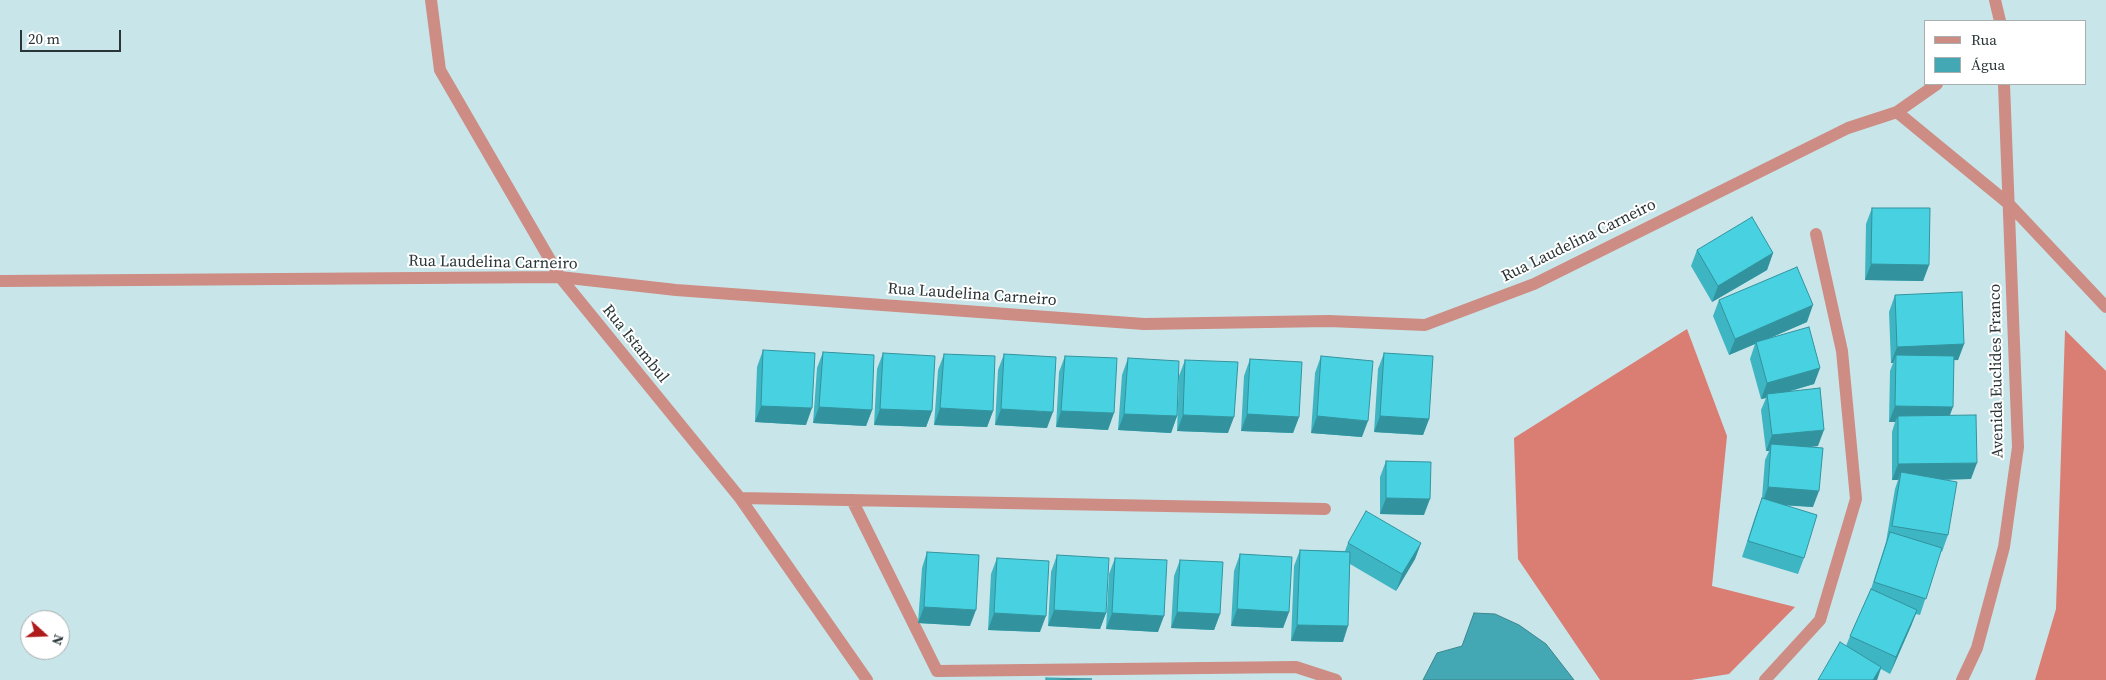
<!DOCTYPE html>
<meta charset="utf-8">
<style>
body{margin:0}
#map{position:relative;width:2106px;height:680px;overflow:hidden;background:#c8e6ea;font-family:"Source Serif 4",serif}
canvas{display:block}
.legend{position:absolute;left:1924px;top:20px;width:162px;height:65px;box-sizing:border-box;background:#fff;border:1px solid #a9aeaf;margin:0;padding:6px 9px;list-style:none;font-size:15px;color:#293536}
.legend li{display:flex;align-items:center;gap:10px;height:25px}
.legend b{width:25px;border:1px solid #a9aeaf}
.north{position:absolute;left:20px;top:610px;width:50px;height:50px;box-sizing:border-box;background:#fff;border:1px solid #a9aeaf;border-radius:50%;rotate:110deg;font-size:14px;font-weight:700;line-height:20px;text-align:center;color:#293536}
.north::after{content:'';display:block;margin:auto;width:18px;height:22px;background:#ad1b1a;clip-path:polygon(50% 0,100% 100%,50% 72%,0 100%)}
.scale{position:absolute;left:20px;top:30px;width:101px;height:22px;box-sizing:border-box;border:2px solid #293536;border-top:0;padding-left:6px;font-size:15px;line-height:18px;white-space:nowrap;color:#293536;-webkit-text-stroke:4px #fff;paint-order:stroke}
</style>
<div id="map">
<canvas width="2106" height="680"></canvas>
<ul class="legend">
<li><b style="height:6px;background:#cd8d84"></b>Rua</li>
<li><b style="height:14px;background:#43a8b4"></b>Água</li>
</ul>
<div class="north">N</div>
<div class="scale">20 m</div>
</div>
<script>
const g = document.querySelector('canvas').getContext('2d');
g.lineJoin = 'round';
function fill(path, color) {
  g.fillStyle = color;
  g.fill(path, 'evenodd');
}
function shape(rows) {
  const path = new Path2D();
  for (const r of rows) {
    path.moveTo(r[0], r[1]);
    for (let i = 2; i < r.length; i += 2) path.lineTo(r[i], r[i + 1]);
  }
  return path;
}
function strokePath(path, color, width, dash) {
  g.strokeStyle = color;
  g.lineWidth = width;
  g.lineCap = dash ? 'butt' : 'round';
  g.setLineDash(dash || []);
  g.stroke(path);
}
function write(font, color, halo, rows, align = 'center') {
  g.font = font + ' "Source Serif 4",serif';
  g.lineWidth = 4;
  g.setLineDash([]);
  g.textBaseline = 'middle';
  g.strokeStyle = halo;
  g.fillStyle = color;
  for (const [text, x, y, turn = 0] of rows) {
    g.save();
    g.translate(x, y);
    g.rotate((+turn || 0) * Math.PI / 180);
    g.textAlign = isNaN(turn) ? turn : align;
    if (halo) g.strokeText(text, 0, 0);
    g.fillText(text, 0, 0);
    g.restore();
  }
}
fill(shape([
 [1687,329,1727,436,1712,586,1795,607,1729,674,1691,680,1600,680,1518,559,1514,438],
 [2065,330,2106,371,2106,680,2035,680,2056,609]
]), '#da7d72');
const water = shape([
 [1474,613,1495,614,1519,625,1546,644,1574,680,1423,680,1437,653,1462,646,1474,613]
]);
fill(water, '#43a8b4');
strokePath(water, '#3b868e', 1);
strokePath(shape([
 [431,0,440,70,560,277,740,498,867,680],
 [1995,0,2000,21],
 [1897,112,2009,204,2106,307],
 [0,281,560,277,676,290,1144,324,1329,321,1425,325,1534,284,1848,128,1897,112,1937,84],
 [740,498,1325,509],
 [852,500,937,671,1296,667,1336,680],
 [1765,680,1820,620,1856,499,1842,351,1816,234],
 [1962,680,1977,648,2004,547,2018,447,2004,84]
]), '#cd8d84', 12);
fill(shape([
 [1872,208,1929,265,1923,281,1865,280,1866,224],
 [1697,250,1773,253,1767,270,1712,302,1691,266],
 [1895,295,1964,344,1958,360,1954,360,1950,415,1971,479,1944,480,1948,535,1942,552,1941,551,1920,615,1916,614,1911,626,1890,674,1881,669,1877,680,1846,646,1850,636,1871,589,1886,542,1895,489,1898,480,1892,480,1892,432,1895,422,1889,422,1890,371,1893,363,1891,363,1889,312],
 [1719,300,1807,322,1765,340,1820,368,1814,384,1788,392,1818,446,1809,447,1813,507,1787,505,1804,558,1798,574,1742,557,1756,514,1762,498,1765,460,1769,451,1766,451,1761,410,1766,398,1761,399,1750,359,1755,344,1729,355,1713,316],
 [763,350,806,425,755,422,757,367],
 [823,352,872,410,866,426,813,423,817,368],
 [883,353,932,411,926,427,874,425,877,369],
 [1384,353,1429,419,1423,435,1374,432,1378,369],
 [944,354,993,411,987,427,934,425,938,370],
 [1004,354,1047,428,995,425,998,370],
 [1065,356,1108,430,1056,427,1059,372],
 [1321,356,1362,437,1311,433,1315,373],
 [1128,358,1177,416,1171,433,1118,430,1122,375],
 [1250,359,1299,417,1293,433,1241,431,1244,376],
 [1185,360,1228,433,1177,431,1179,376],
 [1386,461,1424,515,1380,514,1380,477],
 [1348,543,1421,543,1415,559,1396,591,1350,564,1343,642,1291,641,1294,566,1300,550,1345,551],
 [927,552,970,626,918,623,922,568],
 [1240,554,1289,612,1283,628,1231,626,1234,571],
 [1057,555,1106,613,1100,629,1048,626,1051,572],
 [997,558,1040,632,988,630,991,574],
 [1115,558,1158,632,1106,629,1109,574],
 [1180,560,1220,614,1214,630,1171,628,1174,576]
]), '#3eb5c2');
fill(shape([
 [1773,253,1767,270,1712,302,1718,286],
 [1871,264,1929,265,1923,281,1865,280],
 [1813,305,1807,322,1756,344,1756,342,1755,344,1729,355,1735,339],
 [1964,344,1958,360,1896,363,1896,355,1893,363,1891,363,1897,347],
 [1820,368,1814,384,1768,397,1767,394,1766,398,1761,399,1767,383],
 [761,406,812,408,806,425,755,422],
 [1895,406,1953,407,1947,423,1898,416,1895,422,1889,422],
 [819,407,872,410,866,426,813,423],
 [940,408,993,411,987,427,934,425],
 [880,409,932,411,926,427,874,425],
 [1001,409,1053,412,1047,428,995,425],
 [1061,411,1114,413,1108,430,1056,427],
 [1124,414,1177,416,1171,433,1118,430],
 [1247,414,1299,417,1293,433,1241,431],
 [1183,415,1234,417,1228,433,1177,431],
 [1317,416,1368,421,1362,437,1311,433],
 [1380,416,1429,419,1423,435,1374,432],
 [1824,430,1818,446,1771,451,1771,444,1769,451,1766,451,1772,435],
 [1977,463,1971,479,1899,480,1901,472,1898,480,1892,480,1898,464],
 [1768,487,1819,491,1813,507,1762,504],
 [1386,498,1430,499,1424,515,1380,514],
 [1421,543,1415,559,1396,591,1402,574],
 [924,607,976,610,970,626,918,623],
 [1237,609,1289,612,1283,628,1231,626],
 [1054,610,1106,613,1100,629,1048,626],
 [1917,610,1911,626,1890,674,1896,657],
 [1177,612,1220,614,1214,630,1171,628],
 [994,613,1046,616,1040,632,988,630],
 [1112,613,1164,616,1158,632,1106,629],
 [1297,625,1348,626,1343,642,1291,641],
 [1881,667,1877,680,1873,680]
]), '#32939e');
const building = shape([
 [1872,208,1930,208,1929,265,1871,264,1872,208],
 [1752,217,1773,253,1718,286,1697,250,1752,217],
 [1797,267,1813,305,1735,339,1719,300,1797,267],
 [1962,292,1964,344,1897,347,1895,295,1962,292],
 [1809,327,1820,368,1767,383,1756,342,1809,327],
 [763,350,815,353,812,408,761,406,763,350],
 [823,352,874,355,872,410,819,407,823,352],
 [883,353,935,356,932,411,880,409,883,353],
 [1384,353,1433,356,1429,419,1380,416,1384,353],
 [944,354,995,356,993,411,940,408,944,354],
 [1004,354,1056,357,1053,412,1001,409,1004,354],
 [1896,355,1954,356,1953,407,1895,406,1896,355],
 [1065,356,1117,358,1114,413,1061,411,1065,356],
 [1321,356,1373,361,1368,421,1317,416,1321,356],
 [1128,358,1179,361,1177,416,1124,414,1128,358],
 [1250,359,1302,362,1299,417,1247,414,1250,359],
 [1185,360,1238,362,1234,417,1183,415,1185,360],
 [1820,388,1824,430,1772,435,1767,394,1820,388],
 [1976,415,1977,463,1898,464,1898,416,1976,415],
 [1771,444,1823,448,1819,491,1768,487,1771,444],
 [1386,461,1431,462,1430,499,1386,498,1386,461],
 [1901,472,1957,482,1948,535,1892,526,1901,472],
 [1762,498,1817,515,1804,558,1748,541,1762,498],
 [1366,511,1421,543,1402,574,1348,543,1366,511],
 [1890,532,1942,548,1926,599,1874,582,1890,532],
 [1300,550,1350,552,1348,626,1297,625,1300,550],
 [927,552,979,555,976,610,924,607,927,552],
 [1240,554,1292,557,1289,612,1237,609,1240,554],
 [1057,555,1109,558,1106,613,1054,610,1057,555],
 [997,558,1049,561,1046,616,994,613,997,558],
 [1115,558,1167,560,1164,616,1112,613,1115,558],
 [1180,560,1223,562,1220,614,1177,612,1180,560],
 [1871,589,1917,610,1896,657,1850,636,1871,589],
 [1840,642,1881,667,1873,680,1818,680,1840,642],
 [1046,678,1092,679,1046,680,1046,678]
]);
fill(building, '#48d2e1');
strokePath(building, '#32939e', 1);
write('16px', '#293536', '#fff', [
 ["Rua Laudelina Carneiro",1579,241,-26],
 ["Rua Laudelina Carneiro",493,263,1],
 ["Rua Laudelina Carneiro",972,295,4],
 ["Rua Istambul",635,344,51],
 ["Avenida Euclides Franco",1997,371,-91]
]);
</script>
